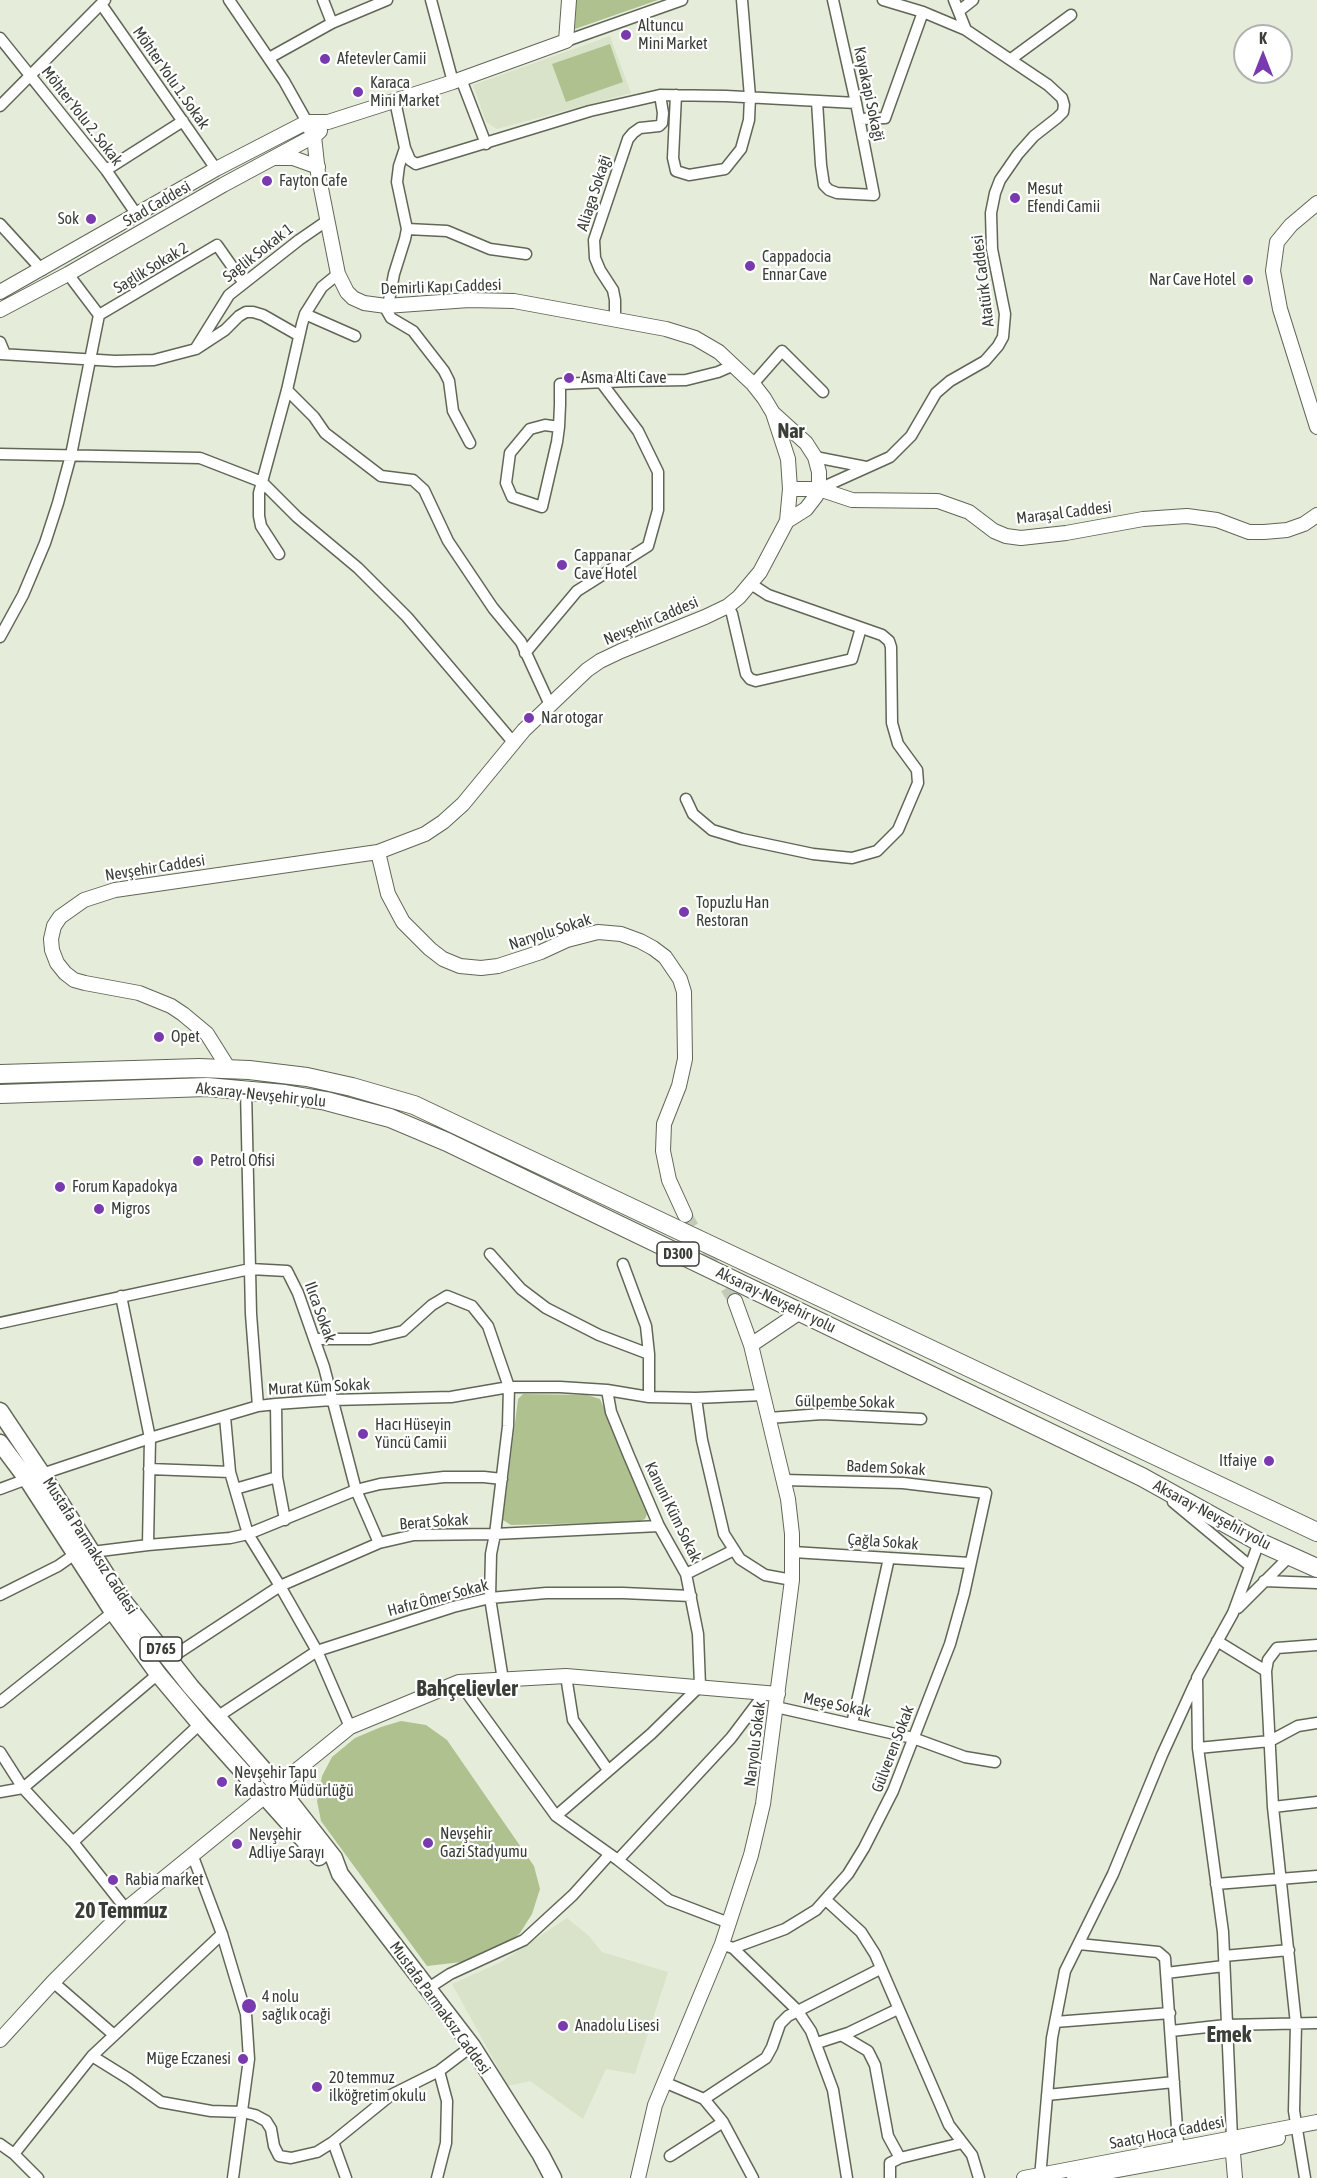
<!DOCTYPE html>
<meta charset="utf-8">
<style>
body{margin:0}
#map{position:relative;width:1317px;height:2178px;overflow:hidden;background:#e5edda;font-family:"Asap Condensed",sans-serif}
canvas{display:block}
.north{position:absolute;left:1233px;top:24px;width:60px;height:60px;box-sizing:border-box;background:#fff;border:2px solid #b1b2af;border-radius:50%;rotate:0deg;font-size:16px;font-weight:700;line-height:24px;text-align:center;color:#3b3e37}
.north::after{content:'';display:block;margin:auto;width:21px;height:27px;background:#793aaf;clip-path:polygon(50% 0,100% 100%,50% 72%,0 100%)}
</style>
<div id="map">
<canvas width="1317" height="2178"></canvas>
<div class="north">K</div>
</div>
<script>
const g = document.querySelector('canvas').getContext('2d');
g.lineJoin = 'round';
function fill(path, color) {
  g.fillStyle = color;
  g.fill(path, 'evenodd');
}
function shape(rows) {
  const path = new Path2D();
  for (const r of rows) {
    path.moveTo(r[0], r[1]);
    for (let i = 2; i < r.length; i += 2) path.lineTo(r[i], r[i + 1]);
  }
  return path;
}
function strokePath(path, color, width, dash) {
  g.strokeStyle = color;
  g.lineWidth = width;
  g.lineCap = dash ? 'butt' : 'round';
  g.setLineDash(dash || []);
  g.stroke(path);
}
function write(font, color, halo, rows, align = 'center') {
  g.font = font + ' "Asap Condensed",sans-serif';
  g.lineWidth = 4.5;
  g.setLineDash([]);
  g.textBaseline = 'middle';
  g.strokeStyle = halo;
  g.fillStyle = color;
  for (const [text, x, y, turn = 0] of rows) {
    g.save();
    g.translate(x, y);
    g.rotate((+turn || 0) * Math.PI / 180);
    g.textAlign = isNaN(turn) ? turn : align;
    if (halo) g.strokeText(text, 0, 0);
    g.fillText(text, 0, 0);
    g.restore();
  }
}
fill(shape([
 [610,36,631,93,497,129,486,122,473,85],
 [567,1918,589,1936,602,1952,668,1972,635,2074,606,2069,583,2119,530,2081,508,2086,452,1984,501,1962]
]), '#d9e3c9');
fill(shape([
 [576,0,658,0,575,29],
 [610,44,623,82,566,102,552,64],
 [523,1394,587,1395,600,1399,647,1507,647,1514,645,1519,638,1522,511,1525,503,1520,518,1399],
 [401,1721,426,1725,447,1740,534,1866,540,1889,532,1914,520,1933,504,1947,470,1961,427,1966,321,1821,317,1801,322,1776,332,1757,355,1738,381,1727]
]), '#aec18f');
strokePath(shape([
 [685,1215,735,1301]
]), '#c3cab9', 14, [14, 7]);
const street = shape([
 [229,0,284,81,307,122],
 [323,0,332,23],
 [431,0,453,82],
 [954,0,966,30],
 [101,4,216,169],
 [959,11,973,0],
 [0,38,106,170,137,215],
 [566,41,682,0],
 [269,58,332,23,387,0],
 [1011,59,1071,15],
 [461,79,486,144],
 [676,95,673,158,676,171,689,175,725,169,741,149,749,120,750,97,742,0],
 [395,101,405,148,410,160,416,164,590,111,660,95,726,96,856,103],
 [817,101,821,165,824,185,829,190,837,193,874,195,856,103,833,0],
 [0,106,105,0],
 [860,119,885,118,923,12],
 [405,148,399,166,397,182,407,229,405,239,394,274,387,311,391,318,413,331,444,371,449,381,453,411,470,443],
 [106,170,183,121],
 [0,224,42,270],
 [407,229,447,231,490,249,526,254],
 [305,314,355,336],
 [99,315,217,245,243,282],
 [615,320,615,300,613,290,600,270,595,258,594,240,628,139,633,133,640,128,659,126,662,123,663,113,660,95],
 [0,342,5,354],
 [196,348,229,295,299,240,328,220],
 [0,354,115,361,154,360,196,349,225,330,239,316,246,312,253,312,263,315,298,335],
 [753,384,782,351,823,392],
 [287,390,314,417,325,433,381,476,413,480,424,490,448,541,493,608,521,642,550,705],
 [559,427,545,425,530,429,510,453,506,483,512,497,542,507,557,442,559,427,560,405,560,384,630,381,686,380,718,372,734,365],
 [0,454,200,458,262,482,297,517,358,568,407,617,513,742],
 [815,457,866,467],
 [819,489,890,457,911,436,936,393,950,381,985,361,998,346,1003,337,1005,314,992,249,991,213,995,193,1000,180,1018,154,1034,136,1057,118,1063,112,1064,105,1062,98,1048,85,966,30,923,12,883,0],
 [279,554,261,526,259,516,259,493,287,390,302,324,305,314,322,287,338,274],
 [728,606,732,614,746,674,750,679,756,681,852,659,861,628],
 [0,637,23,595,45,543,58,503,71,455,99,315,68,274],
 [525,653,577,591,648,546,658,510,658,472,638,431,601,382],
 [686,799,693,814,712,830,742,839,813,854,852,858,877,851,898,830,918,783,917,770,898,744,892,723,891,647,889,641,882,635,768,595,751,584],
 [246,1090,251,1314,258,1406],
 [490,1254,521,1289,546,1308,599,1335,649,1354],
 [623,1264,646,1326,649,1354,649,1397],
 [121,1296,150,1438,148,1545],
 [0,1323,250,1269,287,1271,298,1293,324,1367,356,1490,379,1543],
 [314,1339,370,1339,403,1331,432,1305,447,1296,472,1306,488,1326,509,1387,508,1426,495,1534,491,1554,490,1598,503,1680],
 [696,1398,702,1440,724,1534,740,1559,765,1575,792,1580],
 [276,1404,277,1477,285,1520],
 [225,1417,230,1472,248,1534,280,1586,317,1651,350,1727],
 [769,1418,822,1414,921,1419],
 [149,1469,230,1472],
 [42,1474,150,1438,258,1406,276,1404,332,1400,451,1397,509,1387,560,1387,607,1390,649,1397,696,1398,763,1395],
 [0,1489,27,1479],
 [235,1489,277,1477],
 [1173,1502,1250,1566],
 [92,1552,148,1545,230,1538,248,1534,356,1490,380,1484,444,1477,484,1477,502,1479],
 [793,1552,970,1563],
 [686,1574,734,1550],
 [1264,1581,1317,1583],
 [0,1595,58,1566,75,1554],
 [1238,1608,1290,1556],
 [1217,1641,1266,1671],
 [169,1659,280,1586,379,1543,414,1535,495,1534,659,1526],
 [566,1676,573,1720,608,1770],
 [459,1682,556,1816,618,1860,669,1900,729,1923],
 [0,1702,113,1612],
 [776,1707,913,1738,965,1757,995,1762],
 [217,1717,317,1651,453,1607,490,1598,546,1593,623,1593,691,1596],
 [852,1724,889,1558],
 [1198,1748,1270,1741,1298,1726,1317,1723],
 [0,1752,23,1788,73,1842,126,1909],
 [0,1792,23,1788,158,1674],
 [1273,1807,1317,1802],
 [556,1816,651,1734,700,1686,698,1634,686,1574,659,1526,629,1456,611,1412,607,1390],
 [73,1842,200,1724],
 [192,1854,222,1934,246,2014,249,2059,233,2178],
 [618,1860,731,1738,765,1693],
 [1216,1884,1317,1876],
 [826,1900,861,1932,875,1954,949,2125,972,2155,979,2178],
 [1079,1944,1158,1952,1165,1958,1179,2156],
 [727,1946,733,1948,797,2010,811,2031,833,2090,847,2178],
 [733,1948,785,1929,816,1910,848,1874,864,1848,893,1791,950,1644,964,1594,986,1493,903,1483,784,1480],
 [1224,1956,1289,1950],
 [1166,1973,1224,1966],
 [53,1982,114,2035],
 [427,1989,450,1974,524,1940,573,1895,609,1855],
 [1055,2022,1170,2013],
 [1171,2031,1226,2025,1317,2023],
 [841,2035,868,2051,875,2065,888,2136,900,2158],
 [817,2043,848,2033,898,2009],
 [92,2056,129,2079,161,2102,211,2111,242,2112,255,2115,266,2121,271,2129,274,2146,279,2156,291,2158,317,2152,333,2142,391,2095,439,2071,472,2046],
 [664,2082,704,2099,723,2122,753,2178],
 [1047,2095,1174,2082],
 [704,2099,766,2058,772,2047,780,2024,788,2016,880,1969],
 [1232,2138,1223,1932,1198,1748,1197,1678,1233,1613,1259,1542],
 [333,2142,346,2178],
 [0,2144,14,2154,38,2178],
 [14,2154,92,2056,222,1934],
 [670,2156,723,2122],
 [437,2178,446,2143,447,2101,439,2071],
 [890,2178,890,2163,900,2158,962,2143],
 [1040,2178,1052,2038,1065,1971,1113,1874,1162,1755,1195,1683],
 [1305,2178,1294,2111,1296,2024,1273,1807,1266,1671,1268,1660,1277,1648,1317,1645]
]);
const secondary = shape([
 [275,158,293,158,318,167],
 [1317,203,1291,225,1277,242,1273,271,1280,309,1317,427],
 [0,292,216,169,307,122,328,122,453,82,566,41,569,0],
 [0,310,68,274,223,185,314,136,320,131],
 [774,414,806,443,815,457,819,472,819,489,816,496,806,509,787,521],
 [790,489,819,489,852,500,938,501,969,512,994,531,1006,536,1021,538,1066,533,1143,519,1187,516,1217,520,1249,532,1264,532,1287,530,1304,524,1317,515],
 [378,852,388,894,403,922,430,949,443,959,460,966,481,968,498,966,541,952,567,940,598,932,621,934,640,941,653,948,665,957,680,979,684,992,685,1059,679,1086,664,1124,663,1151,669,1180,685,1215],
 [229,1069,207,1034,183,1014,171,1006,139,993,85,983,74,980,65,973,57,963,52,950,51,939,54,926,60,917,84,900,115,890,378,852,425,834,443,822,463,804,524,730,587,670,600,661,621,651,705,617,728,606,739,597,760,572,787,521,790,489,788,459,773,413,764,398,753,384,719,352,695,338,666,329,514,301,469,300,386,306,364,303,353,298,347,292,338,274,318,173,314,136,307,122],
 [751,1345,800,1312],
 [0,2040,53,1982,126,1909,350,1727,459,1682,566,1676,778,1694],
 [1232,2141,1235,2178],
 [638,2178,655,2105,722,1944,751,1855,763,1804,792,1580,792,1534,788,1499,751,1345,735,1301],
 [1024,2178,1317,2122],
 [1074,2178,1232,2149,1278,2138]
]);
const primary = shape([
 [0,1411,42,1474,121,1598,191,1687,277,1785,334,1858,340,1874,472,2046,541,2155,553,2178],
 [0,1443,27,1479,113,1612,158,1674,200,1724,319,1857]
]);
const highway = shape([
 [0,1074,199,1068,249,1070,307,1077,352,1087,414,1105,1317,1532],
 [0,1094,207,1087,285,1094,326,1101,390,1118,447,1142,1142,1477,1259,1542,1317,1568]
]);
strokePath(street, '#606757', 13);
strokePath(secondary, '#606757', 16);
strokePath(primary, '#606757', 19);
strokePath(highway, '#606757', 20);
strokePath(street, '#fff', 10);
strokePath(secondary, '#fff', 14);
strokePath(primary, '#fff', 16);
strokePath(highway, '#fff', 18);
for (const [x, y, r, color] of [
 [626,35,6,"#793aaf"],
 [325,59,6,"#793aaf"],
 [358,92,6,"#793aaf"],
 [267,181,6,"#793aaf"],
 [1015,198,6,"#793aaf"],
 [91,219,6,"#793aaf"],
 [750,266,6,"#793aaf"],
 [1248,280,6,"#793aaf"],
 [569,378,6,"#793aaf"],
 [562,565,6,"#793aaf"],
 [529,718,6,"#793aaf"],
 [684,912,6,"#793aaf"],
 [159,1037,6,"#793aaf"],
 [198,1161,6,"#793aaf"],
 [60,1187,6,"#793aaf"],
 [99,1209,6,"#793aaf"],
 [363,1434,6,"#793aaf"],
 [1269,1461,6,"#793aaf"],
 [222,1782,6,"#793aaf"],
 [428,1843,6,"#793aaf"],
 [237,1844,6,"#793aaf"],
 [113,1880,6,"#793aaf"],
 [249,2006,8,"#793aaf"],
 [563,2026,6,"#793aaf"],
 [243,2059,6,"#793aaf"],
 [317,2087,6,"#793aaf"]
]) {
  const dot = new Path2D();
  dot.arc(x, y, r, 0, 2 * Math.PI);
  g.fillStyle = color;
  g.fill(dot);
  strokePath(dot, '#fff', 2);
}
for (const [x, y, w] of [
 [678,1254,42],
 [161,1649,42]
]) {
  const box = new Path2D();
  box.roundRect(x - w / 2, y - 12, w, 24, 4.5);
  g.fillStyle = '#fff';
  g.fill(box);
  strokePath(box, '#3b3e37', 1.5);
}
write('bold 15px', '#3b3e37', null, [
 ["D300",678,1254],
 ["D765",161,1649]
]);
write('16px', '#3b3e37', '#fff', [
 ["Altuncu",638,26],
 ["Mini Market",638,44],
 ["Afetevler Camii",337,59],
 ["Karaca",370,83],
 ["Mini Market",370,101],
 ["Fayton Cafe",279,181],
 ["Mesut",1027,189],
 ["Efendi Camii",1027,207],
 ["Sok",79,219,"right"],
 ["Cappadocia",762,257],
 ["Ennar Cave",762,275],
 ["Nar Cave Hotel",1236,280,"right"],
 ["Asma Alti Cave",581,378],
 ["Cappanar",574,556],
 ["Cave Hotel",574,574],
 ["Nar otogar",541,718],
 ["Topuzlu Han",696,903],
 ["Restoran",696,921],
 ["Opet",171,1037],
 ["Petrol Ofisi",210,1161],
 ["Forum Kapadokya",72,1187],
 ["Migros",111,1209],
 ["Hacı Hüseyin",375,1425],
 ["Yüncü Camii",375,1443],
 ["Itfaiye",1257,1461,"right"],
 ["Nevşehir Tapu",234,1773],
 ["Kadastro Müdürlüğü",234,1791],
 ["Nevşehir",440,1834],
 ["Gazi Stadyumu",440,1852],
 ["Nevşehir",249,1835],
 ["Adliye Sarayı",249,1853],
 ["Rabia market",125,1880],
 ["4 nolu",262,1997],
 ["sağlık ocaği",262,2015],
 ["Anadolu Lisesi",575,2026],
 ["Müge Eczanesi",231,2059,"right"],
 ["20 temmuz",329,2078],
 ["ilköğretim okulu",329,2096]
], 'left');
write('16px', '#3b3e37', '#fff', [
 ["Möhter Yolu 1. Sokak",171,78,55],
 ["Kayakapi Sokaği",869,94,78],
 ["Möhter Yolu 2. Sokak",82,116,52],
 ["Aliaga Sokaği",594,193,-72],
 ["Stad Caddesi",157,204,-30],
 ["Saglik Sokak 1",258,253,-38],
 ["Saglik Sokak 2",151,268,-31],
 ["Atatürk Caddesi",983,281,-97],
 ["Demirli Kapı Caddesi",441,287,-2],
 ["Maraşal Caddesi",1064,513,-7],
 ["Nevşehir Caddesi",651,621,-23],
 ["Nevşehir Caddesi",155,868,-9],
 ["Naryolu Sokak",550,932,-18],
 ["Aksaray-Nevşehir yolu",261,1095,6],
 ["Aksaray-Nevşehir yolu",776,1300,26],
 ["Ilıca Sokak",320,1312,70],
 ["Murat Küm Sokak",319,1387,-3],
 ["Gülpembe Sokak",845,1402,1],
 ["Badem Sokak",886,1468,3],
 ["Kanuni Küm Sokak",673,1512,64],
 ["Aksaray-Nevşehir yolu",1212,1515,28],
 ["Berat Sokak",434,1522,-4],
 ["Çağla Sokak",883,1542,4],
 ["Mustafa Parmaksız Caddesi",90,1546,57],
 ["Hafız Ömer Sokak",438,1598,-15],
 ["Meşe Sokak",837,1705,12],
 ["Naryolu Sokak",755,1744,-83],
 ["Gülveren Sokak",893,1749,-69],
 ["Mustafa Parmaksız Caddesi",440,2008,54],
 ["Saatçı Hoca Caddesi",1167,2133,-11]
]);
write('bold 20px', '#3b3e37', '#fff', [
 ["Nar",791,432]
]);
write('bold 22px', '#3b3e37', '#fff', [
 ["Bahçelievler",467,1689],
 ["20 Temmuz",121,1911],
 ["Emek",1229,2035]
]);
</script>
